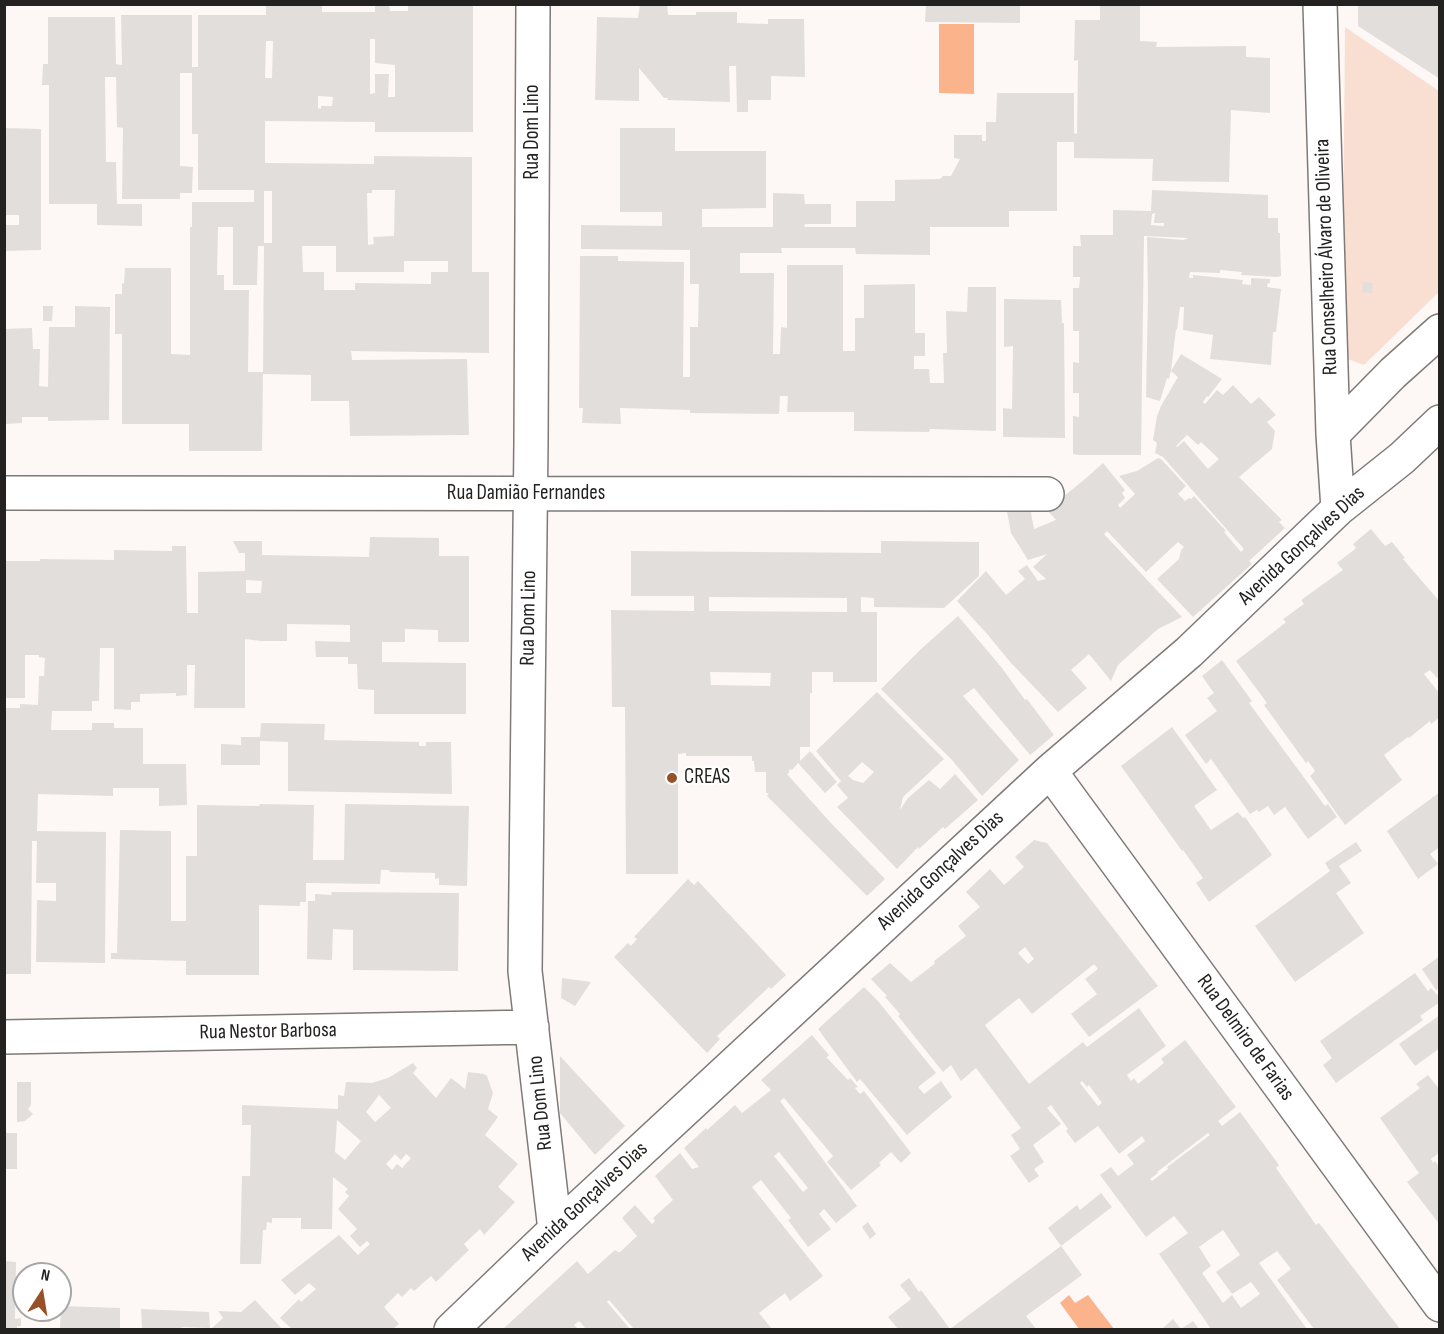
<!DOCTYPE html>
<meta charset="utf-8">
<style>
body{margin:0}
#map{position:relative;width:1444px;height:1334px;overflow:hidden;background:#fdf8f6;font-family:"Sofia Sans Condensed",sans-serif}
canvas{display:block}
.frame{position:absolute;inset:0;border:6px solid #242221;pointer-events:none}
.north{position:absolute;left:12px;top:1262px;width:60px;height:60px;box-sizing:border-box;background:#fff;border:2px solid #a7a7a6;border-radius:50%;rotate:12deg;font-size:16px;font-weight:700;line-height:24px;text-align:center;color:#242221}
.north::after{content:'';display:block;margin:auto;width:21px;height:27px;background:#975128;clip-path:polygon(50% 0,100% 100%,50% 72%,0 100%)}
</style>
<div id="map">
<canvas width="1444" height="1334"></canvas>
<div class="frame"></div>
<div class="north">N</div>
</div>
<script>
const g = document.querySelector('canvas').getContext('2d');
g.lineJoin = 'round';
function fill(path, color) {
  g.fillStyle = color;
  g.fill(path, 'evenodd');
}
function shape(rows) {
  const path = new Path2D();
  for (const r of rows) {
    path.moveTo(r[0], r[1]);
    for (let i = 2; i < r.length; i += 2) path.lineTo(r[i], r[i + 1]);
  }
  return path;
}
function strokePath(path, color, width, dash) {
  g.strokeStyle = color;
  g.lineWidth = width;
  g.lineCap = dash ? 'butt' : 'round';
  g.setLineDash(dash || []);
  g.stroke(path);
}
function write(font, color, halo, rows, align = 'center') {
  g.font = font + ' "Sofia Sans Condensed",sans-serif';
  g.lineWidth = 4.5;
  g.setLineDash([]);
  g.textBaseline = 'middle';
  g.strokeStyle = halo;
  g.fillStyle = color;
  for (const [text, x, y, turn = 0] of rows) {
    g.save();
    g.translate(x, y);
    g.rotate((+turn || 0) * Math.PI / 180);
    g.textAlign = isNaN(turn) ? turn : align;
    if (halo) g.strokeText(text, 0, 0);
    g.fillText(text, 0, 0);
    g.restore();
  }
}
fill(shape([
 [1345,27,1439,91,1440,291,1364,365,1342,357]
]), '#f9dfd1');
fill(shape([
 [939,24,974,24,974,94,939,93],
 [1069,1295,1075,1303,1088,1295,1114,1329,1079,1329,1060,1303]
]), '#fbb38b');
fill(shape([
 [266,4,322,4,322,12,375,12,375,4,389,4,390,11,408,11,408,4,473,4,473,132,375,132,375,122,374,122,265,121,265,163,372,164,374,164,374,156,472,157,472,272,489,272,489,353,351,351,352,360,467,359,469,435,350,436,349,401,311,401,311,375,263,374,262,451,189,451,189,424,122,424,122,334,115,334,115,294,122,294,122,283,124,284,125,268,171,268,171,354,190,355,190,227,192,227,192,202,254,202,254,190,198,190,198,134,192,134,192,73,180,73,180,166,193,167,192,193,180,193,180,199,122,199,123,128,117,127,116,77,105,77,106,162,116,162,117,204,142,204,142,226,97,225,97,204,49,204,49,85,42,85,43,64,48,64,48,17,115,17,116,64,122,65,121,15,192,15,192,67,198,67,198,15,266,15],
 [370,39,375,39,375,63,395,65,395,97,388,97,389,74,375,74,375,93,370,94],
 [266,41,273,41,272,78,265,78],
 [318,96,333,97,332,106,321,106,321,109,318,108],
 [372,190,395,190,394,236,373,237,374,244,368,245,367,193,372,193],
 [264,191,272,191,272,243,264,243],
 [218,227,233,227,233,285,257,285,258,246,264,246,263,372,248,372,249,290,224,290,224,275,217,275],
 [302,246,336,246,336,272,404,272,404,261,448,261,448,272,431,272,431,284,355,283,355,290,324,290,324,272,303,272],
 [640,4,667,4,668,15,696,15,696,12,737,12,737,23,768,24,768,19,804,19,805,77,771,76,771,100,748,100,748,112,737,112,736,66,729,66,730,102,667,100,668,98,664,98,639,68,639,101,595,100,597,17,638,18],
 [926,4,1020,4,1020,23,925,22],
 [1100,4,1140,4,1140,41,1157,42,1156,47,1246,46,1246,57,1270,58,1270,113,1231,110,1229,182,1152,181,1153,159,1074,158,1074,142,1057,142,1057,211,1009,211,1009,227,930,227,930,255,856,254,855,248,781,248,782,253,740,253,740,273,774,273,773,354,780,354,781,327,787,328,787,265,843,265,843,351,855,351,855,318,864,318,864,285,915,284,915,333,925,333,925,356,914,356,914,369,929,369,930,383,944,383,943,353,947,353,946,311,967,312,968,287,996,287,996,431,930,429,929,432,854,431,854,412,787,412,788,396,780,396,779,414,690,413,690,410,620,408,621,424,582,423,583,408,579,408,580,256,618,256,618,261,684,262,683,377,690,377,690,327,698,327,699,284,690,284,690,250,581,249,581,225,662,226,662,212,620,212,620,128,675,128,675,151,766,151,766,208,702,209,702,227,773,227,773,193,804,194,805,204,831,204,831,224,805,224,804,227,856,227,856,201,895,201,895,180,940,179,943,176,951,176,960,159,954,158,954,135,982,135,982,141,986,141,986,122,996,122,997,93,1074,93,1074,133,1077,134,1078,60,1074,61,1075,20,1100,20],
 [1358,4,1440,4,1440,79,1358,26],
 [5,128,41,129,41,250,4,251,4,225,19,225,19,215,5,215],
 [1152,190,1268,195,1268,218,1278,218,1278,233,1280,233,1280,244,1281,276,1277,277,1241,275,1242,272,1220,270,1220,273,1190,272,1189,278,1193,278,1193,275,1243,280,1242,284,1251,285,1251,278,1270,279,1270,283,1268,283,1267,287,1281,289,1276,332,1273,332,1271,365,1210,359,1213,335,1183,330,1184,307,1180,307,1177,330,1176,329,1171,371,1181,354,1222,379,1208,397,1207,396,1203,402,1205,404,1217,390,1223,395,1233,385,1251,404,1259,397,1276,415,1267,422,1275,431,1272,449,1239,477,1282,520,1279,522,1285,528,1249,561,1252,564,1193,617,1157,579,1179,559,1181,550,1184,547,1178,542,1146,572,1107,531,1104,534,1182,617,1158,629,1118,665,1111,681,1089,654,1071,670,1087,688,1058,712,1011,663,988,635,957,601,986,571,1006,595,1025,579,1018,571,1027,565,1038,581,1046,579,1033,567,1047,554,1028,560,1011,533,1005,501,1029,502,1034,529,1056,520,1047,510,1085,479,1103,463,1125,490,1122,493,1125,498,1118,505,1120,508,1135,494,1119,476,1137,471,1158,458,1161,459,1186,486,1178,494,1185,501,1189,498,1191,499,1194,496,1226,531,1224,532,1241,552,1244,549,1163,457,1155,453,1157,443,1153,440,1157,416,1161,406,1178,377,1171,371,1169,379,1167,378,1160,401,1146,397,1148,297,1147,237,1184,240,1188,238,1144,236,1141,455,1079,455,1073,454,1073,416,1079,417,1079,393,1073,393,1073,362,1079,363,1079,331,1073,331,1073,288,1079,288,1080,277,1073,277,1073,246,1081,246,1080,235,1113,235,1113,210,1151,211],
 [1155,213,1154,223,1164,223,1164,226,1151,225,1152,214],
 [1187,435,1198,445,1201,442,1219,459,1208,469,1184,441,1177,447,1176,446],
 [1363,282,1373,283,1372,293,1362,292],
 [1004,299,1061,300,1062,323,1064,323,1065,438,1003,437,1003,408,1012,409,1013,346,1004,347],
 [43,306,53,306,52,321,43,321],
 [75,306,110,307,109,420,48,421,48,417,22,417,22,423,4,424,4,329,32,328,33,349,40,349,39,386,48,387,49,327,75,327],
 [1371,529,1385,546,1392,542,1405,558,1403,559,1440,602,1440,676,1437,678,1430,670,1424,674,1440,694,1440,717,1431,724,1430,721,1409,738,1408,737,1384,755,1402,780,1345,825,1310,776,1315,771,1308,761,1306,763,1264,705,1267,703,1236,661,1285,623,1286,622,1283,619,1304,604,1301,600,1343,570,1337,563,1355,549,1356,548,1353,544],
 [370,537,439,538,439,556,469,556,469,642,438,642,438,630,405,629,405,642,382,642,382,662,466,663,466,714,374,714,374,690,358,689,357,664,348,664,348,657,316,657,315,641,350,642,350,625,287,624,287,641,261,641,245,639,245,708,194,708,195,665,187,665,187,695,176,696,176,693,140,694,140,702,131,702,131,710,114,709,114,648,100,648,99,701,92,701,92,711,52,711,51,730,92,730,92,723,114,723,114,728,143,728,143,764,186,764,187,805,159,806,159,788,113,788,113,796,38,794,37,831,106,832,105,963,36,962,37,900,56,901,56,883,36,883,37,841,32,841,31,974,4,974,4,708,20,708,20,704,38,705,39,676,44,676,45,658,39,657,39,655,25,655,25,698,4,698,4,561,40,561,40,559,114,560,114,550,172,551,172,546,186,546,187,613,198,613,198,572,245,571,245,553,239,553,233,541,262,541,262,555,369,557],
 [246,580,262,581,261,593,246,593],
 [881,541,979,542,979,576,944,608,874,607,874,598,861,597,861,612,877,612,877,682,833,682,833,672,812,672,812,693,810,693,810,747,800,747,800,761,810,751,837,782,825,793,798,763,792,770,789,769,789,773,787,774,830,822,885,879,867,896,767,796,769,793,766,793,766,772,755,772,754,761,752,761,752,756,686,756,686,753,678,754,678,874,626,874,625,707,612,707,611,610,694,611,694,596,631,596,631,551,881,553],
 [709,597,847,598,847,612,709,611],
 [710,672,771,673,770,686,711,685],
 [958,616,1002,668,1025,700,1027,699,1054,735,1030,755,974,688,963,696,1019,760,982,796,952,760,881,689,920,650],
 [1222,660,1252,701,1249,703,1325,806,1328,804,1337,817,1308,839,1285,807,1274,815,1268,806,1259,812,1257,810,1250,814,1211,759,1206,764,1185,735,1217,711,1207,698,1214,693,1202,676],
 [877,692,944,759,903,797,900,810,908,798,929,780,940,789,955,774,978,800,945,829,943,827,919,849,918,847,897,869,837,807,848,798,837,785,841,781,816,751],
 [862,762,874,772,863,783,853,780,848,776],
 [261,723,325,724,324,740,419,742,419,746,426,746,426,742,451,742,452,794,288,791,288,742,260,741,260,765,221,765,221,744,241,745,241,737,260,737],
 [1172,727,1217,790,1194,806,1211,830,1238,812,1243,818,1245,817,1272,855,1209,902,1196,883,1203,878,1183,850,1182,851,1121,766],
 [1440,792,1440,847,1430,854,1438,864,1418,879,1387,831],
 [260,804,314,805,313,860,344,860,345,804,469,806,467,886,439,885,439,878,435,879,435,873,390,872,389,870,381,870,380,884,306,883,306,902,300,902,300,906,259,905,259,975,186,975,186,961,111,959,111,953,117,953,120,830,171,831,171,921,186,921,186,856,197,856,197,805,259,806],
 [1034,840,1047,843,1158,986,1089,1037,1071,1014,1097,994,1085,979,1098,969,1094,964,1032,1014,1019,998,985,1025,1029,1084,1083,1042,1087,1047,1139,1008,1166,1046,1127,1075,1131,1081,1134,1078,1138,1084,1164,1063,1161,1059,1185,1040,1236,1107,1218,1121,1222,1126,1240,1112,1279,1165,1276,1168,1316,1225,1319,1223,1400,1329,1314,1329,1277,1280,1291,1269,1277,1251,1259,1263,1307,1329,1211,1329,1159,1254,1188,1233,1174,1216,1146,1237,1100,1175,1111,1167,1118,1176,1134,1164,1127,1155,1145,1141,1142,1136,1119,1154,1098,1126,1075,1143,1066,1131,1068,1129,1051,1105,1047,1108,1061,1124,1033,1145,1044,1162,1034,1169,1039,1176,1029,1183,1010,1156,1020,1149,1011,1135,1021,1128,976,1068,961,1081,951,1065,943,1072,898,1016,900,1014,885,997,887,996,871,979,890,963,911,982,933,965,935,963,934,961,966,936,958,926,980,907,966,892,990,869,1004,885,1024,867,1015,857],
 [1025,947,1034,959,1028,964,1018,953],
 [1082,1081,1087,1087,1089,1085,1102,1103,1098,1106,1080,1083],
 [1208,1133,1210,1135,1167,1167,1168,1169,1152,1181,1150,1179,1158,1173,1157,1172],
 [1223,1230,1240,1255,1216,1272,1232,1294,1251,1282,1260,1294,1241,1308,1232,1295,1223,1303,1202,1273,1211,1266,1199,1247],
 [1356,842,1362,851,1339,866,1351,883,1336,893,1364,933,1295,982,1255,926,1330,871,1325,863],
 [688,879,694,885,698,881,786,975,771,989,769,987,717,1036,720,1039,707,1053,614,957,628,943,631,946,637,939,634,937],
 [331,892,459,893,458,971,353,970,353,930,333,929,332,960,307,959,308,901,315,901,315,894,332,895],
 [1440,956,1440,988,1436,990,1422,969],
 [1415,973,1428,991,1431,988,1440,998,1440,1002,1420,1016,1423,1020,1336,1083,1323,1065,1332,1058,1320,1041],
 [562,978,591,982,575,1006,561,998],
 [864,987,878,1001,936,1073,918,1087,924,1094,941,1081,952,1097,907,1135,860,1079,857,1082,818,1029],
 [1440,1015,1440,1048,1415,1066,1399,1044],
 [812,1035,829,1055,826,1058,828,1059,848,1080,850,1078,858,1087,855,1088,860,1094,864,1091,911,1153,901,1163,891,1152,879,1163,881,1165,851,1190,827,1162,833,1156,784,1098,780,1101,857,1206,836,1223,824,1209,819,1214,831,1229,808,1247,788,1220,791,1218,761,1180,752,1187,823,1276,790,1301,785,1293,759,1313,772,1329,634,1329,609,1300,607,1302,630,1329,586,1329,579,1321,574,1325,578,1329,503,1329,577,1261,588,1274,615,1250,618,1252,620,1252,635,1238,637,1236,622,1218,635,1205,652,1224,655,1221,653,1218,673,1200,655,1176,680,1153,692,1169,699,1167,684,1148,706,1128,707,1130,735,1105,742,1113,771,1090,761,1080],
 [779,1152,808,1188,803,1192,774,1156],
 [560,1056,625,1126,595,1155,560,1113],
 [413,1063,417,1068,413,1073,436,1098,451,1078,465,1089,468,1072,484,1074,487,1076,493,1093,488,1109,498,1117,485,1135,518,1164,498,1187,515,1202,484,1235,480,1229,464,1244,469,1250,436,1282,431,1276,414,1291,411,1288,402,1297,398,1293,384,1307,399,1324,393,1329,292,1329,280,1318,299,1299,301,1302,316,1289,309,1283,295,1295,281,1280,339,1235,358,1255,370,1244,367,1241,360,1247,350,1236,357,1229,338,1209,349,1196,345,1192,348,1189,333,1177,332,1229,301,1229,301,1218,272,1218,272,1223,267,1222,266,1230,263,1230,261,1264,240,1264,242,1176,250,1176,251,1125,242,1125,242,1105,338,1109,338,1095,344,1096,346,1082,372,1083,388,1078],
 [379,1095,391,1108,375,1122,366,1112],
 [337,1120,361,1141,345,1160,335,1152],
 [395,1154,401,1160,406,1154,411,1158,402,1168,397,1164,392,1170,386,1164],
 [1428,1075,1440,1090,1440,1152,1431,1159,1433,1163,1435,1161,1440,1168,1440,1225,1407,1182,1419,1173,1380,1118,1420,1088,1416,1084],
 [17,1082,31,1082,31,1105,28,1109,33,1114,25,1121,17,1122],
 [4,1133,17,1133,17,1169,4,1169],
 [1101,1193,1112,1207,1061,1246,1082,1275,1026,1316,1036,1329,898,1329,888,1317,911,1299,900,1285,909,1278,919,1292,921,1290,950,1329,1061,1246,1048,1228,1077,1205,1080,1210],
 [868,1222,876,1234,870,1239,862,1227],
 [4,1261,16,1262,15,1319,21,1318,21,1326,17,1326,17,1329,4,1329],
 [255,1300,282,1329,211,1329,223,1318,218,1311,241,1312],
 [61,1306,120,1308,120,1329,60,1329],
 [141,1309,209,1312,210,1328,181,1327,182,1329,142,1329],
 [38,1311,50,1311,50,1322,38,1321],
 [1173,1319,1181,1329,1164,1329,1163,1328],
 [1193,1321,1199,1329,1181,1329]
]), '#e2dedc');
const minor = shape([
 [533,4,531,442,525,971,555,1230],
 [1320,4,1333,434,1338,509],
 [1333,434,1393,373,1440,331],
 [4,493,1047,494],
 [1050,771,1440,1305],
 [4,1037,532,1027],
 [451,1330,555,1230,1050,771,1189,652,1338,509,1402,458,1440,422]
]);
strokePath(minor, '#7e7a78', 36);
strokePath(minor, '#fff', 33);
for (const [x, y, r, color] of [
 [672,778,6,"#975128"]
]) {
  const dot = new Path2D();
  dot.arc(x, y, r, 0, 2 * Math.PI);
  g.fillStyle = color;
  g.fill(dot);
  strokePath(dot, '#fff', 2);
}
write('21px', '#242221', '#fff', [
 ["Rua Dom Lino",533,132,-90],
 ["Rua Conselheiro Álvaro de Oliveira",1327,257,-92],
 ["Rua Damião Fernandes",526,494],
 ["Avenida Gonçalves Dias",1302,546,-43],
 ["Rua Dom Lino",529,618,-89],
 ["Avenida Gonçalves Dias",941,871,-43],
 ["Rua Nestor Barbosa",268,1032,-1],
 ["Rua Delmiro de Farias",1245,1038,54],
 ["Rua Dom Lino",541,1103,-96],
 ["Avenida Gonçalves Dias",585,1202,-43]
]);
write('21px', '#242221', '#fff', [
 ["CREAS",684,778]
], 'left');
</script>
